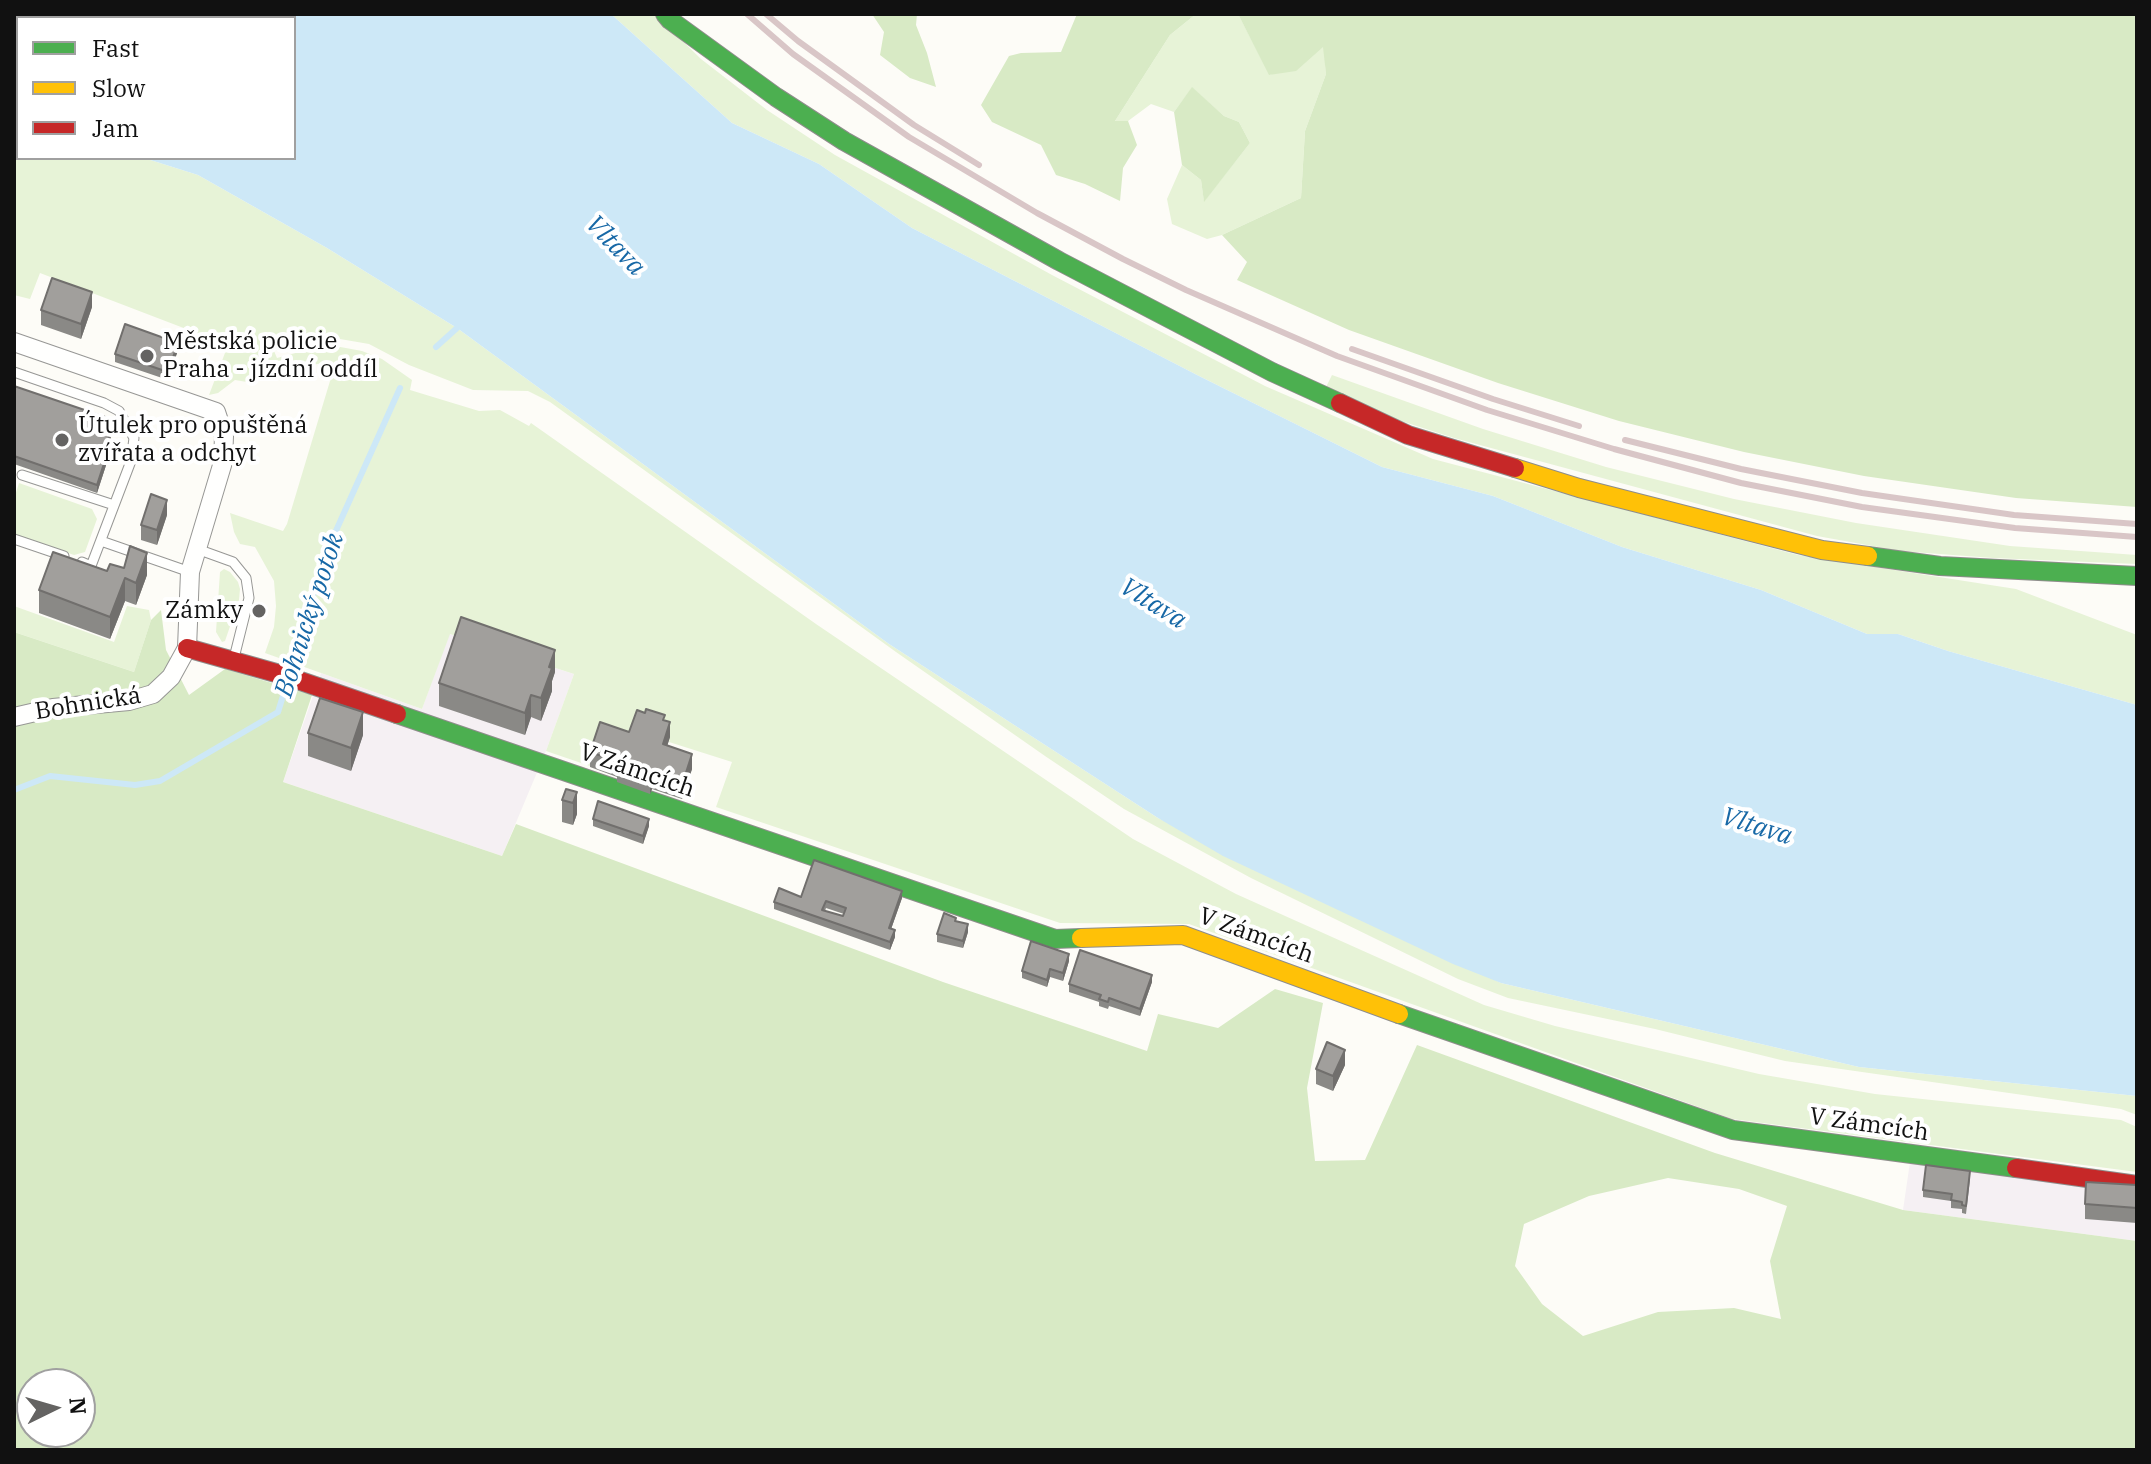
<!DOCTYPE html>
<meta charset="utf-8">
<style>
body{margin:0}
#map{position:relative;width:2151px;height:1464px;overflow:hidden;background:#fdfcf7;font-family:"IBM Plex Serif",serif}
canvas{display:block}
.frame{position:absolute;inset:0;border:16px solid #111;pointer-events:none}
.legend{position:absolute;left:16px;top:16px;width:280px;height:144px;box-sizing:border-box;background:#fff;border:2px solid #a0a0a0;margin:0;padding:10px 14px;list-style:none;font-size:24px;color:#111}
.legend li{display:flex;align-items:center;gap:16px;height:40px}
.legend b{width:40px;border:2px solid #a0a0a0}
.north{position:absolute;left:16px;top:1368px;width:80px;height:80px;box-sizing:border-box;background:#fff;border:2px solid #a0a0a0;border-radius:50%;rotate:85deg;font-size:22px;font-weight:700;line-height:32px;text-align:center;color:#111}
.north::after{content:'';display:block;margin:auto;width:28px;height:36px;background:#646362;clip-path:polygon(50% 0,100% 100%,50% 72%,0 100%)}
</style>
<div id="map">
<canvas width="2151" height="1464"></canvas>
<div class="frame"></div>
<ul class="legend">
<li><b style="height:10px;background:#4caf50"></b>Fast</li>
<li><b style="height:10px;background:#ffc107"></b>Slow</li>
<li><b style="height:10px;background:#c62828"></b>Jam</li>
</ul>
<div class="north">N</div>
</div>
<script>
const g = document.querySelector('canvas').getContext('2d');
g.lineJoin = 'round';
function fill(path, color) {
  g.fillStyle = color;
  g.fill(path, 'evenodd');
}
function shape(rows) {
  const path = new Path2D();
  for (const r of rows) {
    path.moveTo(r[0], r[1]);
    for (let i = 2; i < r.length; i += 2) path.lineTo(r[i], r[i + 1]);
  }
  return path;
}
function strokePath(path, color, width, dash) {
  g.strokeStyle = color;
  g.lineWidth = width;
  g.lineCap = dash ? 'butt' : 'round';
  g.setLineDash(dash || []);
  g.stroke(path);
}
function write(font, color, halo, rows, align = 'center') {
  g.font = font + ' "IBM Plex Serif",serif';
  g.lineWidth = 8;
  g.setLineDash([]);
  g.textBaseline = 'middle';
  g.strokeStyle = halo;
  g.fillStyle = color;
  for (const [text, x, y, turn = 0] of rows) {
    g.save();
    g.translate(x, y);
    g.rotate((+turn || 0) * Math.PI / 180);
    g.textAlign = isNaN(turn) ? turn : align;
    if (halo) g.strokeText(text, 0, 0);
    g.fillText(text, 0, 0);
    g.restore();
  }
}
fill(shape([
 [449,634,574,674,546,751,502,856,283,782,321,673,422,709],
 [1910,1162,2137,1192,2137,1241,1903,1210]
]), '#f5f0f3');
fill(shape([
 [611,14,655,14,701,59,767,110,835,155,1052,275,1265,386,1433,459,1798,555,2016,589,2137,635,2137,705,1948,651,1898,634,1867,634,1761,590,1622,547,1493,496,1382,467,1199,376,912,228,819,164,732,123],
 [1196,14,1238,14,1270,75,1324,46,1326,74,1305,131,1301,198,1222,235,1207,239,1172,224,1167,199,1182,165,1201,180,1204,201,1250,143,1239,122,1224,116,1192,88,1174,112,1151,104,1128,121,1115,121,1170,35],
 [14,126,18,126,18,158,144,158,198,175,327,248,457,328,889,644,1158,818,1501,983,1859,1067,2137,1096,2137,1115,2121,1109,1785,1061,1655,1029,1508,998,1458,979,1251,878,1124,809,1045,756,896,652,550,402,528,391,473,390,409,365,369,344,340,339,316,341,274,351,277,358,314,348,335,346,362,351,382,359,412,380,410,390,479,411,500,410,529,426,531,423,816,624,1133,839,1236,894,1484,1005,1555,1026,1759,1074,1875,1094,2121,1120,2137,1127,2137,1172,1732,1119,1189,924,1060,923,716,807,732,762,669,742,670,737,629,747,590,766,546,751,574,674,450,634,422,709,265,653,274,627,276,606,274,581,255,547,240,544,234,532,230,513,283,531,287,524,330,381,325,369,322,363,253,378,253,383,235,380,218,393,209,395,228,345,40,273,30,299,14,295],
 [1332,375,1483,429,1606,467,1734,499,1856,523,2010,546,2137,555,2137,564,1993,558,1900,551,1817,536,1454,438,1395,419,1326,387],
 [19,483,92,509,97,519,85,552,74,555,14,534,14,499],
 [224,569,230,572,238,582,240,589,239,600,225,641,222,642,216,632,220,572],
 [14,606,114,642,127,606,149,610,151,620,134,672,14,632]
]), '#e7f3d7');
fill(shape([
 [872,14,917,14,916,25,927,53,936,87,910,78,880,55,884,32],
 [1077,14,1196,14,1170,35,1115,121,1128,121,1137,145,1123,168,1120,201,1085,184,1056,175,1041,145,992,122,981,105,1009,56,1021,53,1061,52],
 [1238,14,2137,14,2137,507,2016,498,1864,476,1744,452,1619,421,1498,383,1349,330,1237,280,1247,262,1222,235,1301,198,1305,131,1326,74,1323,47,1296,71,1269,75],
 [1192,87,1224,116,1239,122,1250,143,1204,202,1201,180,1182,165,1174,112],
 [161,610,166,650,189,695,225,669,312,695,283,782,502,856,516,824,943,982,1147,1051,1158,1014,1218,1028,1275,989,1323,1003,1307,1088,1315,1161,1365,1160,1417,1045,1715,1153,1903,1210,2137,1241,2137,1450,14,1450,14,632,134,672,151,620],
 [1668,1178,1739,1189,1787,1206,1770,1261,1781,1319,1734,1308,1658,1312,1583,1336,1542,1304,1515,1266,1524,1224,1589,1196],
 [32,1384,80,1384,80,1432,32,1432]
]), '#d8eac5');
fill(shape([
 [14,14,611,14,732,123,819,164,912,228,1199,376,1382,467,1493,496,1622,547,1761,590,1867,634,1898,634,1948,651,2137,705,2137,1096,1859,1067,1501,983,1453,964,1223,856,1158,818,889,644,457,328,327,248,198,175,144,158,294,158,294,18,18,18,18,126,14,126]
]), '#cde8f7');
strokePath(shape([
 [436,347,457,328,458,324],
 [290,672,326,553,400,388],
 [14,790,50,776,135,785,160,781,278,712,287,683]
]), '#cde8f7', 6);
const lane = shape([
 [14,372,104,403,119,411,134,438,131,461,91,566,82,562],
 [22,475,114,505],
 [14,539,64,556],
 [101,541,190,572],
 [197,549,233,562,246,578,249,598,234,658]
]);
const street = shape([
 [14,342,216,412,224,436,223,462,190,572,187,648,171,677,153,694,129,701,53,708,14,717]
]);
const fast = shape([
 [665,14,670,20,776,97,844,141,1059,261,1272,372,1340,403],
 [1868,556,1940,566,2137,576],
 [397,714,1055,939,1081,938],
 [1399,1014,1733,1130,2016,1168]
]);
const slow = shape([
 [1515,468,1579,488,1822,550,1868,556],
 [1081,938,1183,935,1399,1014]
]);
const jam = shape([
 [1340,403,1408,435,1515,468],
 [187,648,283,675,397,714],
 [2016,1168,2137,1185]
]);
strokePath(lane, '#979795', 11);
strokePath(street, '#979795', 20);
strokePath(fast, '#8e8d8b', 20);
strokePath(slow, '#8e8d8b', 20);
strokePath(jam, '#8e8d8b', 20);
strokePath(lane, '#fffffe', 9);
strokePath(street, '#fffffe', 18);
strokePath(fast, '#4caf50', 18);
strokePath(slow, '#ffc107', 18);
strokePath(jam, '#c62828', 18);
strokePath(shape([
 [747,14,793,54,909,137,1037,213,1123,259,1186,290,1337,356,1487,410,1614,449,1741,483,1862,507,2015,528,2137,537],
 [766,14,798,41,914,125,979,165],
 [1352,349,1493,399,1579,426],
 [1625,440,1741,469,1862,493,2014,515,2137,524]
]), '#d9c6c7', 6);
fill(shape([
 [92,307,81,339,41,325,41,310],
 [178,350,168,380,115,362,115,354],
 [14,386,114,428,108,445,110,453,97,493,14,464],
 [167,515,157,545,141,540,141,525],
 [124,568,147,575,136,605,125,601,110,639,39,613,39,590],
 [555,672,552,681,552,691,541,721,531,717,525,735,439,706,439,683],
 [665,720,670,737,667,746,692,769,682,799,652,789,650,794,617,782,617,777,590,767,590,752,629,732],
 [308,733,363,735,351,771,308,756],
 [577,792,577,814,573,825,562,822,562,800],
 [593,819,649,826,643,844,593,826],
 [801,897,902,898,891,929,895,937,890,950,774,909,774,902],
 [826,908,844,914,843,916,825,911],
 [956,921,968,932,963,948,937,942,937,934],
 [1069,961,1063,981,1050,977,1047,987,1022,978,1022,971],
 [1152,982,1140,1016,1109,1006,1108,1009,1099,1006,1099,1002,1069,992,1069,984],
 [1345,1065,1333,1091,1316,1084,1316,1069],
 [1970,1179,1966,1214,1962,1213,1962,1209,1951,1208,1951,1201,1923,1197,1923,1190],
 [2137,1185,2137,1223,2085,1219,2085,1204]
]), '#8a8986');
fill(shape([
 [92,292,92,307,81,339,81,324],
 [178,343,178,350,168,380,168,372],
 [114,420,114,428,106,451,106,444],
 [110,445,110,453,97,493,97,485],
 [167,500,167,515,157,545,157,530],
 [147,553,147,575,136,605,136,583],
 [125,578,125,601,110,639,110,617],
 [555,650,555,672,552,681,552,691,541,721,541,698,549,667],
 [531,695,531,717,525,735,525,713],
 [363,712,363,735,351,771,351,748],
 [670,722,670,737,663,759,663,744],
 [692,754,692,769,682,799,682,785],
 [652,774,652,789,650,794,650,779],
 [577,792,577,814,573,825,573,803],
 [649,819,649,826,643,844,643,836],
 [902,891,902,898,889,935,889,928],
 [968,924,968,932,963,948,963,941],
 [895,930,895,937,890,950,890,942],
 [1069,954,1069,961,1063,981,1063,973],
 [1050,969,1050,977,1047,987,1047,980],
 [1152,975,1152,982,1140,1016,1140,1009],
 [1345,1050,1345,1065,1333,1091,1333,1076]
]), '#716f6d');
const building = shape([
 [52,278,92,292,81,324,41,310,52,278],
 [125,324,178,343,168,372,115,354,125,324],
 [14,386,114,420,106,444,110,445,97,485,14,456,14,386],
 [151,494,167,500,157,530,141,525,151,494],
 [130,546,147,553,136,583,125,578,110,617,39,590,53,552,107,571,110,564,124,568,130,546],
 [461,617,555,650,549,667,552,668,541,698,531,695,525,713,439,683,461,617],
 [320,698,363,712,351,748,308,733,320,698],
 [646,709,665,715,663,720,670,722,663,744,692,754,682,785,652,774,650,779,617,768,619,762,590,752,600,722,629,732,637,710,645,713,646,709],
 [566,789,577,792,573,803,562,800,566,789],
 [598,801,649,819,643,836,593,819,598,801],
 [814,860,902,891,889,928,895,930,890,942,774,902,779,888,801,897,814,860],
 [826,901,846,908,843,916,822,910,826,901],
 [944,913,956,918,955,921,968,924,963,941,937,934,944,913],
 [1031,941,1069,954,1063,973,1050,969,1047,980,1022,971,1031,941],
 [1080,950,1152,975,1140,1009,1109,998,1108,1002,1099,999,1101,995,1069,984,1080,950],
 [1327,1042,1345,1050,1333,1076,1316,1069,1327,1042],
 [1926,1165,1970,1171,1966,1206,1962,1205,1962,1202,1951,1200,1952,1194,1923,1190,1926,1165],
 [2086,1182,2137,1185,2137,1208,2085,1204,2086,1182]
]);
fill(building, '#a19f9c');
strokePath(building, '#716f6d', 2);
for (const [x, y, r, color] of [
 [147,356,8,"#646362"],
 [62,440,8,"#646362"],
 [259,611,8,"#646362"]
]) {
  const dot = new Path2D();
  dot.arc(x, y, r, 0, 2 * Math.PI);
  g.fillStyle = color;
  g.fill(dot);
  strokePath(dot, '#fff', 3);
}
write('24px', '#111', '#fff', [
 ["Městská policie",163,342],
 ["Praha - jízdní oddíl",163,370],
 ["Útulek pro opuštěná",78,426],
 ["zvířata a odchyt",78,454],
 ["Zámky",243,611,"right"]
], 'left');
write('24px', '#111', '#fff', [
 ["Bohnická",88,704,-9],
 ["V Zámcích",637,771,19],
 ["V Zámcích",1256,936,20],
 ["V Zámcích",1869,1125,8]
]);
write('italic 26px', '#1768a6', '#fff', [
 ["Vltava",615,246,46],
 ["Vltava",1153,604,32],
 ["Bohnický potok",310,615,-72],
 ["Vltava",1757,827,17]
]);
</script>
